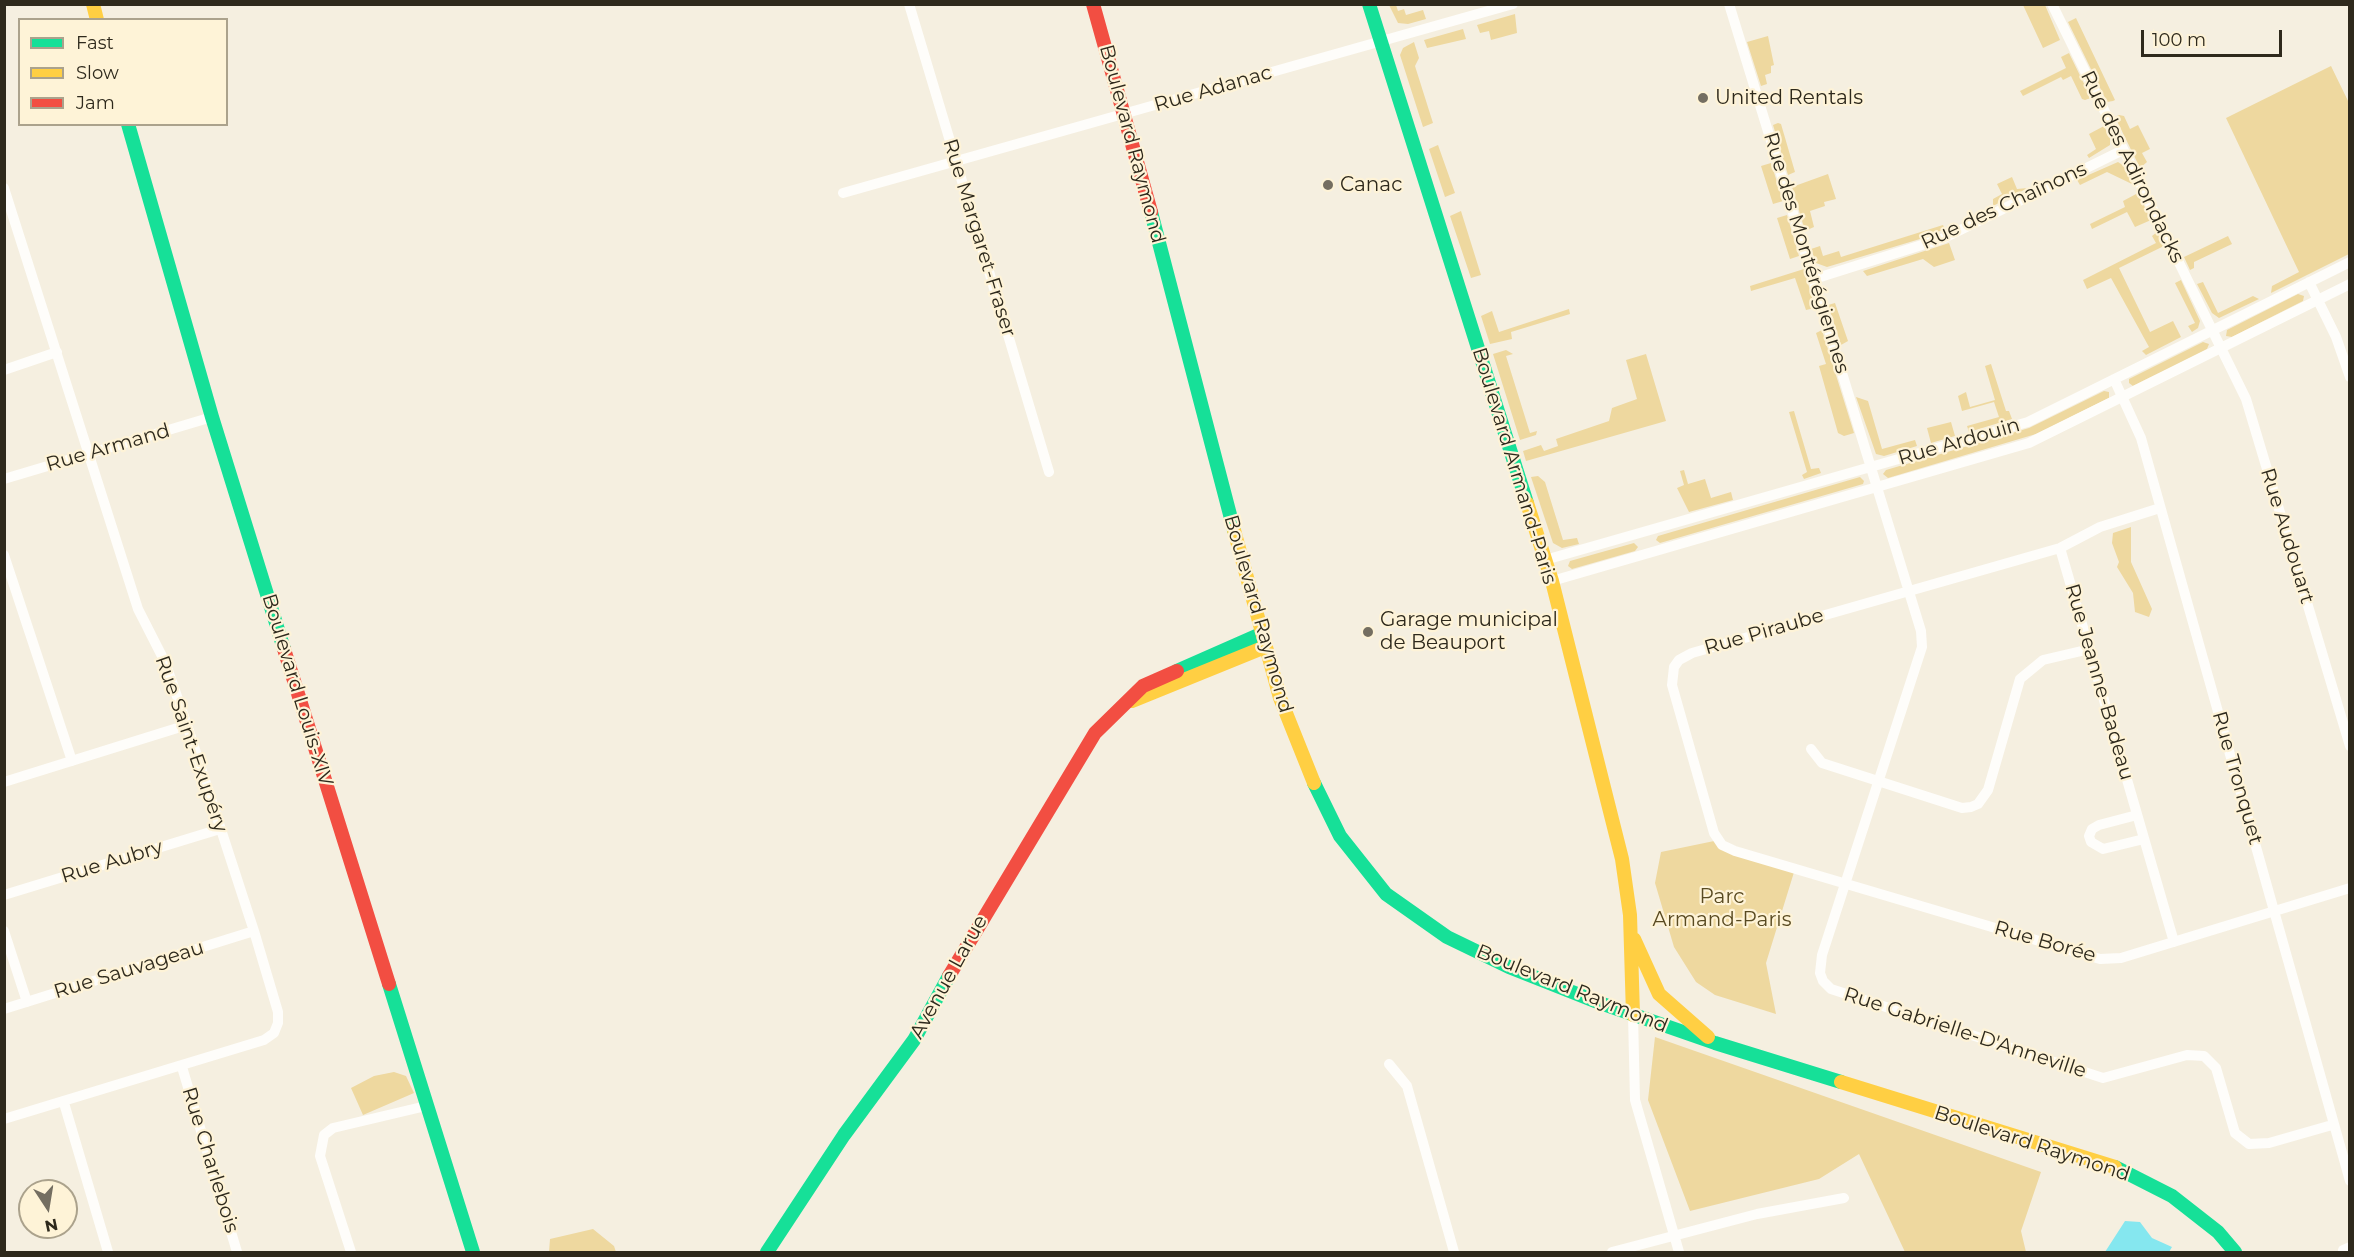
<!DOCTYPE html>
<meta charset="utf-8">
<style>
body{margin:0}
#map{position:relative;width:2354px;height:1257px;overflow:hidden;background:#f5efe0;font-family:Montserrat,sans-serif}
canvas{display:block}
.frame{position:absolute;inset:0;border:6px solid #2e291c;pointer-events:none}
.legend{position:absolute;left:18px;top:18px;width:210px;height:108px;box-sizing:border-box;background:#fef3d7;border:2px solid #aba28c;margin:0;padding:8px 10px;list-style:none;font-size:18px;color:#2e291c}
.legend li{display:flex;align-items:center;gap:12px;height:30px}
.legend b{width:30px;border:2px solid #aba28c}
.north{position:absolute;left:18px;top:1179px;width:60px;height:60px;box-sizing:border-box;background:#fef3d7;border:2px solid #aba28c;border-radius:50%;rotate:168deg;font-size:16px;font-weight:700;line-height:24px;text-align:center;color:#2e291c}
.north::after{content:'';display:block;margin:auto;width:21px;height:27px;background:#746e61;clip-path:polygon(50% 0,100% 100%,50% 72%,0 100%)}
.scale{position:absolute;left:2141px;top:30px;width:141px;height:27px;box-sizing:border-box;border:3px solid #2e291c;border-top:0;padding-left:8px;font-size:18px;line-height:21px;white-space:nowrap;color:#2e291c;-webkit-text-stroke:4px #fef3d7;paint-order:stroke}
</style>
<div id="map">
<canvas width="2354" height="1257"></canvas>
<div class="frame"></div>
<ul class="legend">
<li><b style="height:8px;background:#16e098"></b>Fast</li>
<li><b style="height:8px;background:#ffcf43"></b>Slow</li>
<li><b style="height:8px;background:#f24e42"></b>Jam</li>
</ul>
<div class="north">N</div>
<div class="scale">100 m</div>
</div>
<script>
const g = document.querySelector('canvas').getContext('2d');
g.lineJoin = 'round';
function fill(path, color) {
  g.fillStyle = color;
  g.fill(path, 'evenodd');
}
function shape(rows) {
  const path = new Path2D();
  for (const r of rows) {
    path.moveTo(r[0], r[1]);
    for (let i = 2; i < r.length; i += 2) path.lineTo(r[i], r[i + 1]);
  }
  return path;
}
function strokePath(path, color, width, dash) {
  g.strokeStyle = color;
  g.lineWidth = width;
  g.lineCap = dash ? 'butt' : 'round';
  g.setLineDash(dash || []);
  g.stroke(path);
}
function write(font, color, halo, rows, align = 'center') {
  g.font = font + ' Montserrat,sans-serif';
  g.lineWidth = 4.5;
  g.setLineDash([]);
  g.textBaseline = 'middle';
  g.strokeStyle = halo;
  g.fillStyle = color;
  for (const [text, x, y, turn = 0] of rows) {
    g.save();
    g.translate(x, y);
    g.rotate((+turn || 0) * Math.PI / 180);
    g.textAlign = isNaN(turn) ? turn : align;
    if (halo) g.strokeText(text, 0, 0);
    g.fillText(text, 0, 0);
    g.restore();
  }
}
fill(shape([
 [1389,5,1396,5,1398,11,1404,9,1406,15,1423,10,1426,19,1408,24,1398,23],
 [2023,5,2045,5,2060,40,2043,48],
 [1515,14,1517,33,1491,40,1489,31,1480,33,1477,25],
 [2076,18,2115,100,2113,101,2107,102,2068,22],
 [1463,29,1466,39,1427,48,1424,40],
 [1768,36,1774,65,1771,66,1771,73,1765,75,1767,84,1761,86,1747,42],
 [1414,42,1419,58,1415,66,1433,123,1423,127,1400,55,1403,48],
 [2069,53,2091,98,2085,100,2082,99,2071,76,2063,80,2061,77,2023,96,2020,91,2066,68,2061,57],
 [2331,66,2349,103,2349,254,2271,293,2272,286,2299,272,2226,118],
 [2119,115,2124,116,2130,129,2138,125,2150,149,2142,153,2147,162,2140,168,2115,117],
 [1778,123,1781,124,1795,172,1788,175,1773,125],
 [2104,126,2110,138,2110,145,2089,158,2087,155,2096,149,2089,134],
 [1438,145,1455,193,1445,197,1429,149],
 [2118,162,2124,166,2134,185,2107,172,2080,185,2077,180],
 [1771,163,1783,201,1773,204,1761,166],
 [1828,174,1836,199,1824,202,1825,206,1810,211,1814,227,1805,231,1792,187],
 [2012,177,2017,189,2028,188,1993,206,1993,199,2002,194,1997,184],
 [2138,193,2151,220,2135,227,2127,212,2092,229,2090,224,2125,207,2123,201],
 [1461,211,1481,275,1471,278,1450,216],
 [1787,215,1799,256,1790,259,1777,218],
 [1943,225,1945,229,1920,239,1827,267,1816,263,1811,249,1820,246,1823,256,1839,251,1841,257],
 [2157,232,2164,246,2119,268,2150,332,2173,321,2181,337,2146,355,2142,351,2149,347,2111,278,2087,289,2083,280,2156,243,2152,236],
 [2228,236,2232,244,2194,262,2194,268,2190,270,2184,257],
 [1949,243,1955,260,1934,267,1923,259,1867,276,1863,271],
 [1804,269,1815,308,1806,310,1795,278,1751,291,1750,286],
 [2181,280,2200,321,2198,328,2192,332,2188,326,2195,323,2175,283],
 [2203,282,2218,313,2253,296,2259,299,2219,318,2212,313,2197,284],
 [2298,294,2304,296,2303,301,2232,337,2226,336,2227,330],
 [1835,303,1848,341,1841,345,1828,305],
 [1569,309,1570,314,1511,332,1512,339,1490,344,1481,316,1492,311,1499,332],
 [1822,330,1854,433,1844,436,1838,433,1819,366,1826,364,1816,333],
 [2203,342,2209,344,2207,349,2133,386,2129,383,2129,379],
 [1506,350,1513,354,1506,356,1530,433,1537,431,1536,435,1520,440,1493,354],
 [1646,354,1666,421,1526,461,1523,451,1541,445,1544,451,1558,446,1556,439,1609,421,1612,408,1637,399,1626,360],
 [1991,364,2006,411,2009,411,2012,419,1969,432,1967,426,1999,417,1994,402,1962,411,1958,396,1966,392,1970,407,1995,400,1985,366],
 [2104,391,2109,392,2109,398,2036,434,1888,478,1883,474,1886,470,2029,428],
 [1856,397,1868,401,1882,449,1915,440,1917,446,1884,456,1876,454],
 [1794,411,1811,469,1819,468,1821,473,1804,479,1802,475,1807,472,1789,412],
 [1951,422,1955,436,1931,443,1927,428],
 [1684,470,1688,484,1705,479,1711,498,1731,492,1733,500,1689,512,1677,488,1684,485,1680,471],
 [1538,476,1545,482,1563,540,1577,538,1579,544,1562,548,1553,543,1531,477],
 [1860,477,1864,481,1863,484,1660,543,1656,540,1658,536],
 [2131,527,2131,562,2152,609,2149,617,2135,612,2133,593,2117,567,2119,562,2112,543,2113,533],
 [1634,543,1638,547,1635,551,1572,569,1568,566,1570,561],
 [1719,840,1795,869,1766,963,1776,1014,1715,995,1696,982,1674,947,1655,883,1661,852],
 [1655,1037,2041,1172,2021,1231,2026,1252,1905,1252,1859,1154,1819,1179,1690,1211,1648,1100],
 [394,1072,406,1076,414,1093,363,1115,351,1088,374,1076],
 [593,1229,614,1246,616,1252,549,1252,550,1239]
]), '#eed89f');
fill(shape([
 [2125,1221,2140,1222,2152,1238,2172,1247,2169,1252,2105,1252]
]), '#85e7ef');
strokePath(shape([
 [909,4,1049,472],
 [1729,4,1921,631,1922,647,1822,955,1820,973,1823,981,1831,989,2103,1078,2187,1055,2204,1056,2216,1068,2235,1133,2249,1144,2269,1143,2332,1125],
 [2052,4,2246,399,2350,746],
 [4,188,138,609,165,662,187,725,254,931,278,1012,278,1023,274,1033,264,1040,4,1119],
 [843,193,1513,4],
 [1814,279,1944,238,2123,150],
 [2309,282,2336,337,2350,377],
 [4,370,57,352],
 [2114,379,2141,438,2350,1181],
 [4,479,212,417],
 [2160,508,2100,527,2060,548,1692,653,1679,660,1674,667,1672,685,1714,833,1722,845,1735,851,2100,959,2121,958,2350,888],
 [2060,548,2174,942],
 [4,555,72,761],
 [1545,560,2028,422,2350,262],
 [1552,581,2029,443,2350,284],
 [1811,749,1822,763,1962,808,1971,807,1978,804,1988,790,2020,679,2043,660,2090,649],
 [4,782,187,725],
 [2137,815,2099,825,2092,829,2089,836,2091,842,2103,849,2144,839],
 [4,895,220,829],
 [4,931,27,1002],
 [4,1009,254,931],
 [1633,1015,1635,1100,1679,1252],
 [1389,1064,1407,1086,1454,1252],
 [182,1067,237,1252],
 [64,1103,108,1252],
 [2343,1250,2350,1247],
 [351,1252,320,1156,324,1135,333,1128,426,1106],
 [1612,1252,1757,1214,1844,1198]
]), '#fefdfa', 10);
strokePath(shape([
 [1369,4,1527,503],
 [128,124,212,417,284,649],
 [1151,212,1234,530],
 [1177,671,1261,634],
 [1314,783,1340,836,1386,894,1447,937,1509,967,1600,1003,1715,1043,1841,1082],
 [389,984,473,1252],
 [2115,1167,2172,1196,2218,1232,2235,1252],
 [767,1252,844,1135,914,1040,949,976]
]), '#16e098', 14);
strokePath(shape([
 [93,4,97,20],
 [1527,503,1552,581,1622,859,1630,915,1633,1015],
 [1234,530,1280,698,1314,783],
 [1132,701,1265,647],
 [1634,939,1659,994,1708,1037],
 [1841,1082,2115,1167]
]), '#ffcf43', 14);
strokePath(shape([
 [1093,4,1151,212],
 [284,649,389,984],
 [949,976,1095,733,1143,686,1177,671]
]), '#f24e42', 14);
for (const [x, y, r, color] of [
 [1703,98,6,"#746e61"],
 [1328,185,6,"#746e61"],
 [1368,632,6,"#746e61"]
]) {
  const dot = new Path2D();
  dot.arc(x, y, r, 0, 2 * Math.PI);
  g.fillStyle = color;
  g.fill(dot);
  strokePath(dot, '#fef3d7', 2);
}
write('20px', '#2e291c', '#fef3d7', [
 ["Rue Adanac",1213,89,-16],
 ["Boulevard Raymond",1132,144,75],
 ["Rue des Adirondacks",2132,167,64],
 ["Rue des Chaînons",2004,206,-25],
 ["Rue Margaret-Fraser",979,238,73],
 ["Rue des Montérégiennes",1806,253,73],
 ["Rue Ardouin",1959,442,-16],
 ["Rue Armand",108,448,-16],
 ["Boulevard Armand-Paris",1514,466,73],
 ["Rue Audouart",2287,536,73],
 ["Boulevard Raymond",1258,614,74],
 ["Rue Piraube",1764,632,-16],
 ["Rue Jeanne-Badeau",2099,682,74],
 ["Boulevard Louis-XIV",297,690,73],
 ["Rue Saint-Exupéry",191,744,71],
 ["Rue Tronquet",2237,778,74],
 ["Rue Aubry",112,862,-17],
 ["Rue Borée",2045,942,16],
 ["Rue Sauvageau",129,970,-17],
 ["Avenue Larue",949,977,-61],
 ["Boulevard Raymond",1572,989,22],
 ["Rue Gabrielle-D'Anneville",1965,1033,18],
 ["Boulevard Raymond",2032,1144,18],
 ["Rue Charlebois",210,1160,73]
]);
write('20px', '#2e291c', '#fef3d7', [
 ["United Rentals",1715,98],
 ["Canac",1340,185],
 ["Garage municipal",1380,620],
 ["de Beauport",1380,643]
], 'left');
write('20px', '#594a21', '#fef3d7', [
 ["Parc",1722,897],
 ["Armand-Paris",1722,920]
]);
</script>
